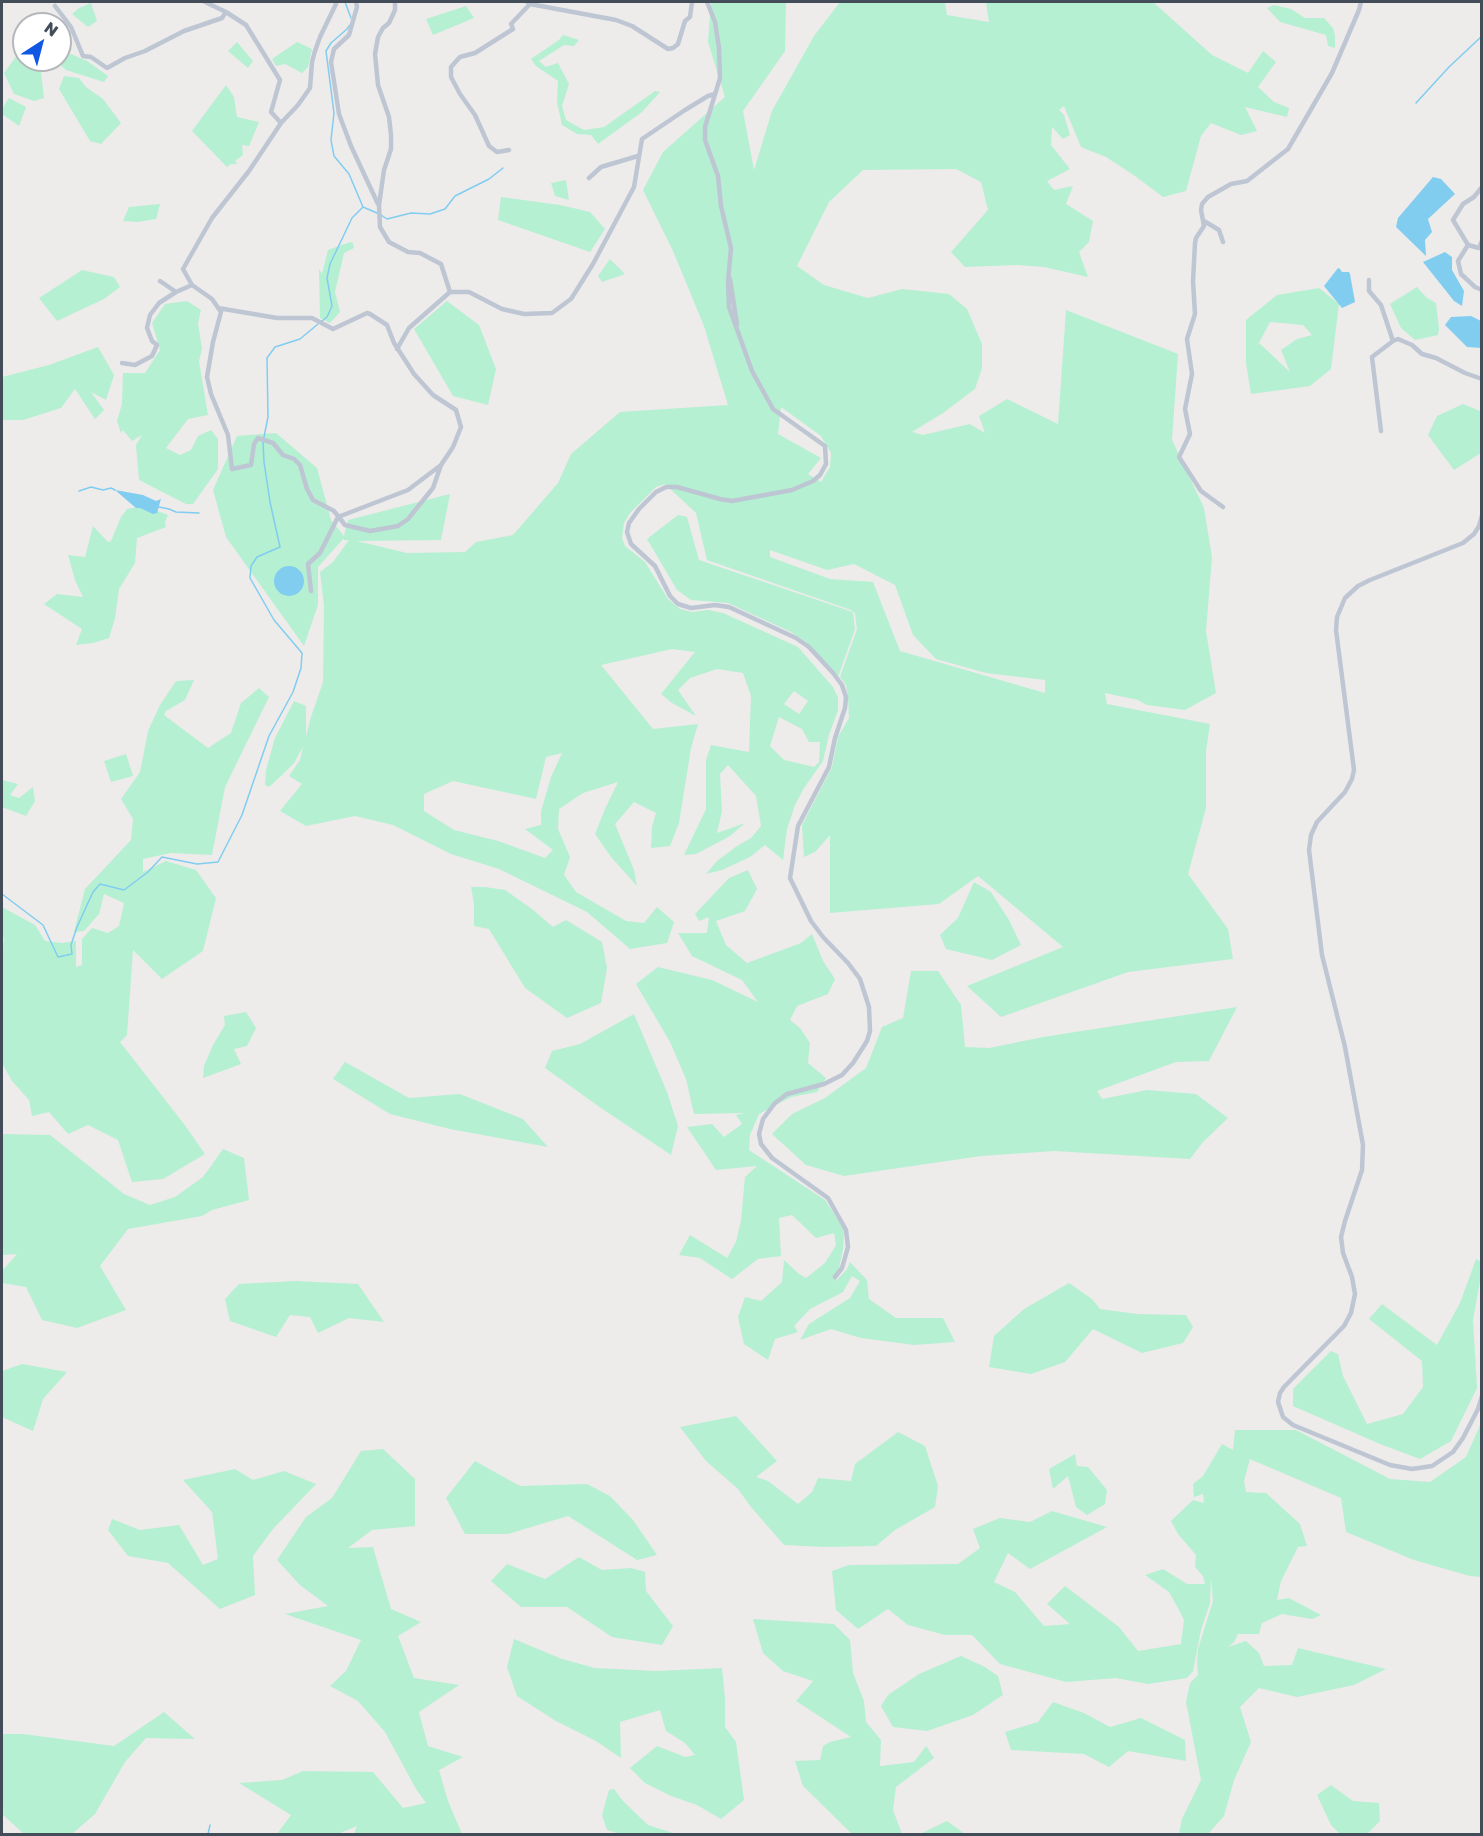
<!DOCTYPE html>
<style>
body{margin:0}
#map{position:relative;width:1483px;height:1836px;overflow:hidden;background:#eeebeb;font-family:"Golos Text",sans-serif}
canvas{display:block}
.frame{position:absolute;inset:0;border:3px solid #434d59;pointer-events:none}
.north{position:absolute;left:12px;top:12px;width:60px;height:60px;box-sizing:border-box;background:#fff;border:2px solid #b4b8bd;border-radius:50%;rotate:36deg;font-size:16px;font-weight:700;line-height:24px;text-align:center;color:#434d59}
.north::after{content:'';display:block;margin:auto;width:21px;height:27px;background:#1057e4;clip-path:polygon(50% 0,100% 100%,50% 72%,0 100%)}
</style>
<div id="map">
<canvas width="1483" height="1836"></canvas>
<div class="frame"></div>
<div class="north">N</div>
</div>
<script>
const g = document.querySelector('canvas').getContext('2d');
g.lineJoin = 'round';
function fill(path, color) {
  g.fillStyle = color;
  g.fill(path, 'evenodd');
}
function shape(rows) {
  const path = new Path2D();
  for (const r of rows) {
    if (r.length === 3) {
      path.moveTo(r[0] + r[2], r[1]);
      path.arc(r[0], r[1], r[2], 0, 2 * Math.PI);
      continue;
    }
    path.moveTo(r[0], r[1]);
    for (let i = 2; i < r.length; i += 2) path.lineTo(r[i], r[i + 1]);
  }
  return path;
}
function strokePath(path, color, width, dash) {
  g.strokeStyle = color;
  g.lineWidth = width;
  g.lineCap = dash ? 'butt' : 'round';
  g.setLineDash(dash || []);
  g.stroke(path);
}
fill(shape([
 [711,2,786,2,785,51,743,111,754,170,772,111,814,36,840,2,945,2,947,15,989,22,986,2,1153,2,1212,55,1248,73,1263,51,1276,62,1258,87,1274,102,1289,108,1287,117,1245,107,1257,131,1241,135,1211,123,1201,136,1186,191,1163,197,1135,176,1106,157,1081,147,1064,106,1059,110,1064,115,1070,135,1063,139,1052,127,1051,145,1070,169,1047,181,1054,190,1073,186,1066,204,1093,221,1089,242,1079,252,1088,277,1044,267,1017,265,965,267,951,252,988,210,981,182,956,169,863,170,829,202,797,266,824,285,868,298,902,289,949,294,967,309,982,344,982,368,975,389,943,413,912,432,923,435,970,424,985,433,979,416,1007,399,1058,424,1066,310,1178,354,1172,440,1204,508,1212,557,1206,631,1216,693,1185,710,1147,705,1138,700,1105,693,1107,704,1210,724,1206,751,1206,808,1188,874,1228,929,1233,959,1128,972,1001,1017,967,986,1063,947,978,876,939,904,830,913,830,835,815,852,804,857,802,825,832,767,838,737,849,718,848,697,846,685,840,677,857,629,855,613,851,610,707,560,696,513,665,484,656,487,630,513,624,523,622,538,625,546,645,562,668,599,680,609,692,612,708,610,723,613,798,647,833,687,838,698,838,710,829,735,823,761,804,788,795,805,787,829,783,860,765,845,750,857,722,870,706,874,717,861,737,846,751,838,761,826,756,796,728,765,720,774,722,811,717,833,745,823,730,836,696,854,684,855,706,809,706,760,711,745,749,752,751,696,743,673,717,669,690,678,678,690,696,716,672,703,661,694,695,652,672,649,601,665,653,729,698,724,691,748,679,823,670,846,651,848,652,827,656,813,634,802,615,824,634,870,637,886,611,857,595,834,605,809,618,782,583,793,559,809,558,829,570,857,564,875,576,892,626,921,644,923,657,907,674,922,667,943,630,949,587,912,499,869,451,854,393,825,355,816,306,826,280,811,302,784,289,776,300,760,303,747,294,763,281,776,269,787,265,785,266,770,275,738,294,701,306,706,306,736,311,717,323,682,324,606,320,572,333,562,349,540,344,540,344,538,318,567,318,605,304,646,226,537,213,490,237,436,276,433,317,468,331,520,344,536,348,520,450,494,441,540,357,541,407,553,465,552,476,542,513,535,558,483,571,454,620,412,728,405,704,326,673,251,643,190,663,152,725,97,708,42],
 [781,407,821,436,831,453,830,467,821,482,808,474,821,458,778,434],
 [770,550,827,570,854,564,895,585,913,635,936,659,986,673,1045,680,1045,693,900,651,873,582,830,579,770,557],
 [794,691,808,701,799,714,784,704],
 [779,717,802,729,809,742,820,742,819,762,814,767,784,760,770,746],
 [562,753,551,777,541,811,541,825,525,829,553,850,545,858,498,841,454,830,424,811,424,794,453,781,536,799,546,757],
 [91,3,97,21,88,27,72,14,79,8],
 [1274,5,1291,9,1305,18,1324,18,1333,28,1335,35,1335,48,1328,46,1326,35,1280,22,1267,8],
 [466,6,474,18,433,35,426,19],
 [563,35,579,40,574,46,564,45,539,61,546,67,558,63,569,84,562,106,566,120,584,130,604,127,655,91,660,92,642,112,598,144,591,135,577,134,562,125,557,102,558,81,536,66,531,59,559,40],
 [237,42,253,61,248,68,228,51],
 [297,42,312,49,308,67,302,73,285,64,276,66,272,59],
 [24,46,24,60,43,60,40,63,44,98,34,101,14,94,4,73],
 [64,51,87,61,108,76,104,82,66,70,59,64],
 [64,76,79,78,86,87,103,99,121,123,101,144,90,141,59,89],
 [226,85,234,97,237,117,259,122,249,146,242,145,243,155,235,161,237,164,231,164,227,167,192,131],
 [9,98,26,107,19,126,2,114,2,109],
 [566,180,569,200,555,196,551,183],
 [501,197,560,205,590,212,605,229,590,252,498,220],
 [160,204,156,219,137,222,123,221,129,207],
 [350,242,353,243,354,248,344,253,335,292,340,312,330,323,320,318,319,269,322,274,328,250],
 [610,259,625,274,602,282,598,276],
 [82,270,114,277,120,287,104,299,57,321,39,298],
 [1417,287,1427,298,1436,303,1439,329,1438,335,1415,340,1401,328,1390,304],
 [1319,288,1339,304,1331,369,1310,386,1251,394,1246,363,1246,320,1277,295],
 [1270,322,1303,325,1312,335,1297,339,1281,350,1290,372,1259,343],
 [187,301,201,310,198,323,202,349,199,361,208,415,188,419,166,448,180,455,191,450,198,436,211,430,218,439,218,469,193,504,186,504,139,480,136,445,142,435,132,441,123,430,121,433,117,421,122,404,123,373,145,373,160,350,152,323,165,304],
 [447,301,479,325,496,369,488,405,453,396,414,329],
 [98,347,114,375,106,400,91,392,104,410,95,419,75,389,61,408,23,420,2,420,2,377,49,365],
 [1463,404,1480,411,1481,453,1454,470,1428,435,1437,416],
 [145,506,168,515,165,522,166,527,137,538,135,563,119,589,115,618,109,638,93,643,76,645,82,629,44,604,57,594,83,597,75,580,68,555,85,557,93,526,108,542,111,541,121,517,127,509],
 [678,515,687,517,699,560,853,612,855,629,838,677,806,642,791,632,728,603,691,600,677,590,647,539],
 [194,680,185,700,166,711,164,715,208,748,231,733,241,703,259,688,269,697,225,787,212,855,171,853,143,859,143,872,166,861,196,870,216,898,203,951,162,979,133,950,127,1035,120,1042,184,1124,205,1154,163,1179,132,1182,118,1140,88,1125,68,1134,49,1112,32,1116,29,1100,12,1081,2,1063,2,956,4,938,2,938,2,907,35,925,45,941,62,943,76,941,76,967,82,965,82,939,92,928,108,933,119,926,124,903,104,894,99,914,84,931,74,932,85,889,131,840,133,819,121,799,140,772,148,731,160,705,176,681],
 [126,754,133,776,111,782,104,761],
 [2,780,18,784,10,795,19,798,33,787,35,801,26,816,2,807],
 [748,870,757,889,745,911,716,921,726,945,747,963,801,943,812,934,823,961,835,979,828,994,797,1006,790,1020,800,1028,810,1043,808,1063,826,1078,817,1092,791,1097,759,1114,750,1135,749,1150,825,1200,844,1229,843,1250,836,1281,847,1269,850,1262,867,1280,869,1299,896,1318,943,1318,955,1342,914,1345,861,1338,831,1329,800,1340,809,1324,850,1298,860,1281,852,1276,843,1292,810,1309,794,1326,798,1332,775,1339,768,1360,744,1344,738,1317,745,1297,761,1301,782,1282,784,1260,799,1274,806,1278,825,1263,836,1245,834,1233,816,1238,792,1215,779,1218,781,1256,758,1259,732,1279,700,1258,679,1255,690,1235,727,1258,736,1242,741,1220,745,1177,757,1166,716,1170,687,1127,712,1124,724,1137,742,1124,736,1115,744,1113,694,1114,686,1079,670,1042,636,984,658,967,712,980,758,1002,742,980,692,956,678,933,707,933,709,917,699,921,695,914,729,878],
 [974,882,991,892,1009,920,1021,945,992,960,946,949,940,935,958,918],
 [471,887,485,887,505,890,532,909,553,927,566,920,602,942,607,968,601,1003,567,1018,525,988,489,929,474,926,474,904],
 [911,971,938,971,961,1005,965,1047,989,1048,1043,1037,1237,1007,1209,1061,1176,1062,1097,1091,1102,1099,1147,1090,1196,1094,1228,1118,1203,1142,1190,1159,1054,1151,981,1156,844,1176,806,1165,772,1134,792,1114,825,1098,866,1068,882,1027,903,1018],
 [246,1012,256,1028,247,1046,234,1049,241,1064,203,1078,204,1066,213,1045,225,1025,224,1016],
 [634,1014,667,1092,678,1126,671,1155,601,1108,545,1068,552,1051,580,1044],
 [345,1062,409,1098,460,1094,523,1119,548,1147,450,1129,390,1114,333,1079],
 [2,1134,50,1135,124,1194,150,1205,175,1197,203,1177,223,1149,244,1158,249,1200,212,1210,202,1216,128,1229,100,1266,126,1310,77,1328,42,1320,26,1287,2,1283,2,1271,17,1254,2,1255],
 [1476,1259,1482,1262,1481,1275,1473,1320,1477,1388,1451,1441,1420,1459,1380,1444,1293,1406,1293,1389,1331,1351,1338,1354,1343,1376,1367,1424,1403,1414,1423,1387,1422,1361,1369,1319,1382,1304,1437,1345,1460,1303],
 [296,1281,358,1284,384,1322,349,1318,318,1333,310,1317,290,1315,276,1337,230,1321,225,1299,239,1284],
 [1069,1283,1092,1299,1100,1309,1137,1314,1186,1315,1193,1327,1183,1343,1142,1353,1093,1329,1065,1362,1031,1374,989,1367,994,1336,1024,1309],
 [22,1364,67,1372,43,1399,33,1431,2,1417,2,1371],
 [736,1416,777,1461,756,1477,768,1481,798,1504,812,1492,818,1478,851,1481,855,1464,898,1432,925,1446,938,1486,935,1507,895,1530,876,1546,825,1547,784,1545,751,1507,738,1489,706,1461,680,1427],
 [1481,1423,1481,1577,1470,1576,1414,1560,1346,1532,1341,1498,1250,1459,1244,1481,1246,1492,1266,1493,1300,1524,1307,1546,1298,1547,1281,1581,1277,1600,1289,1598,1321,1615,1312,1619,1282,1614,1262,1623,1259,1634,1238,1634,1234,1642,1228,1647,1246,1641,1259,1653,1264,1666,1292,1665,1298,1648,1386,1669,1354,1685,1297,1697,1259,1688,1240,1707,1251,1742,1234,1780,1224,1816,1208,1834,1179,1834,1182,1819,1201,1780,1186,1702,1190,1683,1198,1675,1197,1662,1198,1649,1213,1601,1211,1578,1210,1603,1201,1630,1193,1671,1187,1678,1148,1684,1116,1678,1066,1682,1000,1664,972,1635,945,1635,908,1625,888,1609,858,1629,836,1610,832,1571,849,1565,958,1564,980,1548,973,1529,1000,1518,1030,1522,1052,1511,1107,1527,1030,1569,1008,1553,994,1582,1015,1592,1044,1626,1070,1624,1047,1604,1065,1586,1119,1627,1138,1651,1181,1644,1184,1620,1179,1610,1169,1592,1145,1575,1163,1569,1187,1584,1205,1584,1203,1576,1195,1567,1196,1555,1178,1534,1171,1521,1193,1500,1204,1503,1203,1494,1194,1497,1193,1484,1203,1476,1222,1444,1233,1450,1235,1430,1296,1430,1390,1479,1430,1482,1466,1457],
 [383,1449,415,1479,415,1526,372,1530,348,1548,373,1547,391,1609,421,1622,398,1636,414,1678,459,1685,419,1712,428,1746,463,1757,439,1770,448,1801,462,1834,465,1834,354,1834,357,1826,338,1834,277,1834,291,1815,239,1783,282,1780,303,1771,373,1772,403,1808,426,1803,416,1789,385,1732,358,1701,330,1686,346,1671,361,1640,285,1614,328,1606,300,1585,277,1560,306,1517,332,1498,361,1451],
 [1075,1454,1077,1466,1088,1467,1107,1490,1105,1504,1087,1515,1076,1507,1068,1476,1053,1489,1049,1469],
 [475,1461,520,1486,587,1484,610,1496,633,1520,657,1555,637,1560,568,1516,508,1534,465,1534,446,1498],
 [235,1469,253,1480,284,1471,316,1484,273,1529,253,1556,255,1595,220,1609,168,1563,128,1556,108,1530,112,1519,140,1530,179,1525,203,1565,218,1559,212,1512,183,1480],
 [579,1557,602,1570,631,1568,645,1572,646,1591,673,1626,662,1645,612,1637,567,1607,521,1607,491,1581,507,1564,545,1579],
 [753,1619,834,1624,850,1640,853,1673,864,1701,866,1722,881,1740,880,1766,914,1762,926,1746,934,1758,896,1787,893,1810,902,1834,852,1834,803,1786,795,1761,820,1760,823,1746,830,1742,851,1737,796,1701,813,1681,783,1671,763,1653],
 [514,1639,562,1659,595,1668,656,1671,722,1668,725,1698,725,1727,736,1742,744,1800,721,1819,697,1805,671,1796,645,1783,630,1768,657,1746,685,1757,695,1755,685,1743,666,1731,660,1710,620,1722,621,1758,596,1741,556,1721,517,1696,507,1667],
 [961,1656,985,1667,998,1676,1003,1695,973,1715,927,1731,893,1727,881,1706,888,1695,919,1674],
 [1053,1702,1084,1713,1110,1727,1141,1718,1185,1740,1186,1761,1128,1751,1109,1767,1084,1754,1011,1750,1005,1732,1038,1722],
 [164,1712,195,1739,146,1738,125,1762,95,1814,72,1834,24,1834,2,1814,2,1734,23,1734,114,1746],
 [1331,1785,1353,1801,1379,1803,1380,1821,1367,1834,1340,1834,1331,1825,1317,1795],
 [614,1789,623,1801,648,1825,676,1834,620,1834,607,1830,602,1815,609,1790],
 [947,1821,965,1834,923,1834,922,1833]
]), '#b5f0d2');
fill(shape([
 [1433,177,1441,179,1455,194,1428,219,1432,232,1425,240,1426,256,1396,227,1398,218],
 [1445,252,1452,257,1452,270,1464,291,1462,306,1454,301,1423,262],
 [1338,268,1340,269,1342,272,1349,272,1350,274,1355,302,1342,308,1324,286],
 [1471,316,1481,321,1481,348,1467,347,1445,325,1451,317],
 [115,490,143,495,156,501,161,499,157,513,153,514,140,508,136,508],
 [289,581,15]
]), '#80cdf0');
strokePath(shape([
 [345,2,351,18],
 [350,25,347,29,331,43,326,51,334,113,331,140,334,156,349,174,363,207,377,213],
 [1416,103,1449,67,1482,36],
 [381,215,387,219,411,213,430,214,445,209,455,196,489,179,503,168],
 [322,321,327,317,332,306,327,278,330,264,352,218,363,207],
 [79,491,91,487,103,490,111,488,115,490],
 [159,507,169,509,176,512,199,513],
 [2,894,43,925,58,957,72,954,71,945,77,927,93,892,100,884,124,890,148,872,162,857,197,864,218,862,242,815,269,736,293,692,301,668,302,653,274,620,250,578,251,566,257,557,280,547,270,502,264,462,263,442,268,417,267,358,275,347,300,339,318,324],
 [208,1834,210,1825]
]), '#80cdf0', 1.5);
strokePath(shape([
 [205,2,226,12,246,25,280,80,271,112,281,123],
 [356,2,357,7,349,35,334,49,331,62,339,114,351,146,378,204],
 [395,2,395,10,389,23,383,28,378,37,375,54,378,85,389,117,391,135,391,149,384,170,379,205,380,227,389,242,408,252,420,253,441,264,450,292],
 [527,2,530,4,616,20,632,26,668,49,673,48,678,44,685,21,690,17,692,2],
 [707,2,715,22,719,48,720,78,705,127,705,140,718,176,721,206,731,248,728,282,729,307,752,371,773,409,825,446,826,464,820,475,813,481,792,490,732,501,720,499,677,487,666,487,656,492,639,509,629,523,627,532,631,544,655,566,670,596,678,604,691,608,715,605,729,607,796,638,809,647,833,673,842,685,846,697,845,708,835,738,829,767,798,826,790,878,811,921,823,937,848,963,860,979,869,1007,870,1031,867,1041,853,1063,842,1075,824,1084,787,1094,775,1103,763,1119,759,1134,761,1144,772,1158,828,1198,846,1230,848,1247,842,1268,835,1277],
 [336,4,320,37,315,51,312,62,310,88,298,105,281,123,249,171,212,218,183,269,192,285,212,299,221,312,213,342,207,377,211,394,228,435,232,469,251,465,254,444,258,438,273,443,283,455,294,459,300,465,307,489,313,500,334,511,345,525,370,531,398,526,408,519,433,488,441,465],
 [55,6,71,27,83,56,91,57,107,68,125,58,145,51,184,31,222,18,226,12],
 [509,150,497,152,489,146,475,115,460,94,451,77,451,67,460,57,475,53,513,29,511,24,530,4],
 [589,178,601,167,638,156],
 [1482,187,1474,197,1463,204,1453,220,1468,245,1458,261,1461,274,1475,287,1482,290],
 [1204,221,1219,230,1223,242],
 [1468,245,1479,248,1482,241],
 [730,279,737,324],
 [1369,280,1369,291,1381,305,1393,341],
 [160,281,176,292,192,285],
 [218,308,277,318,312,318,333,329,367,313,370,314,387,325,394,343,414,374,433,395,456,410,461,427,453,447,441,465,408,490,338,517,320,553,308,564,311,591],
 [397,349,409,328,450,292,469,292,502,309,524,314,552,313,571,299,593,264,634,187,642,139,685,110,708,96,715,94],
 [122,363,135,365,152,356,157,345,152,341,147,328,150,315,159,303,176,292],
 [1381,431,1372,357,1393,341,1398,339,1412,345,1422,354,1436,358,1465,373,1482,379],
 [1223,507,1201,491,1179,457,1190,434,1185,409,1192,374,1187,339,1195,314,1193,281,1195,243,1196,238,1204,226,1201,210,1202,204,1208,197,1231,184,1247,181,1288,149,1332,73,1359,10,1361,2],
 [1482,515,1479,526,1474,534,1463,543,1370,580,1358,586,1345,598,1337,617,1336,630,1354,770,1352,779,1345,792,1317,822,1311,835,1309,850,1322,955,1345,1047,1363,1145,1362,1170,1345,1221,1341,1237,1343,1253,1352,1277,1355,1294,1351,1313,1344,1326,1284,1387,1280,1393,1278,1402,1283,1417,1293,1425,1390,1465,1412,1469,1432,1466,1453,1452,1463,1438,1478,1409,1482,1396]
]), '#bdc6d2', 4.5);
</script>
